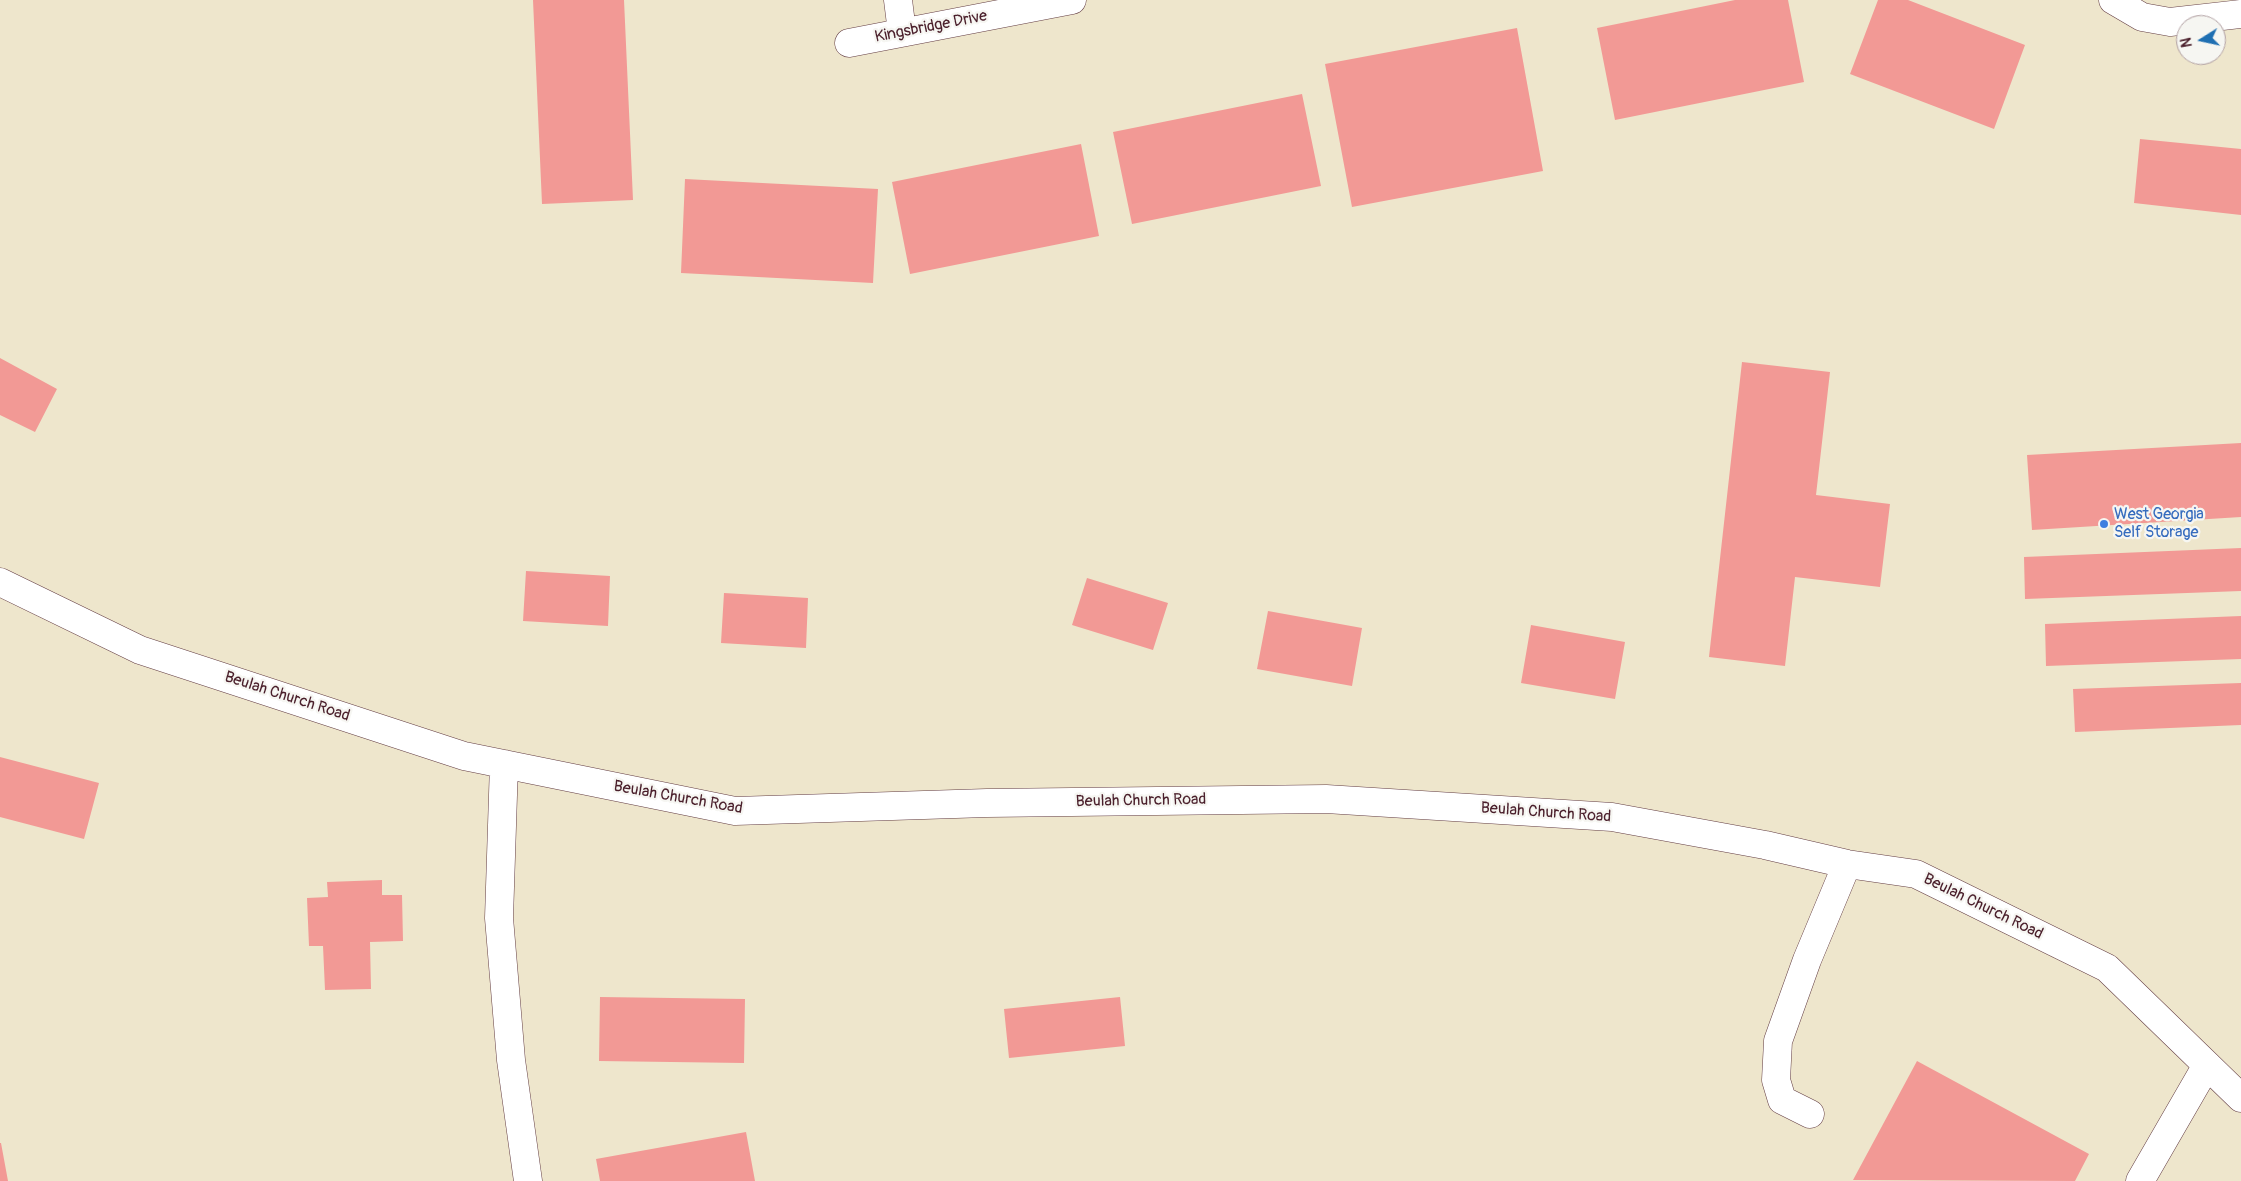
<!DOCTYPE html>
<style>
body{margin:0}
#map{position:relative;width:2241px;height:1181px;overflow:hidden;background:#eee6cc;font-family:Pangolin,sans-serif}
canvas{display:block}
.north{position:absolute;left:2176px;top:15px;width:50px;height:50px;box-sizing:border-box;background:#f6f6f2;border:1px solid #b1a0a2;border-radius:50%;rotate:260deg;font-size:14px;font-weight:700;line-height:20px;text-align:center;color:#4a1f2b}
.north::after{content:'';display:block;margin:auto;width:18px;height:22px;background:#1f6fb2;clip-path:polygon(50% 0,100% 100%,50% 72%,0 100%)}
</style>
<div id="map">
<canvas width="2241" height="1181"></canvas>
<div class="north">N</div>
</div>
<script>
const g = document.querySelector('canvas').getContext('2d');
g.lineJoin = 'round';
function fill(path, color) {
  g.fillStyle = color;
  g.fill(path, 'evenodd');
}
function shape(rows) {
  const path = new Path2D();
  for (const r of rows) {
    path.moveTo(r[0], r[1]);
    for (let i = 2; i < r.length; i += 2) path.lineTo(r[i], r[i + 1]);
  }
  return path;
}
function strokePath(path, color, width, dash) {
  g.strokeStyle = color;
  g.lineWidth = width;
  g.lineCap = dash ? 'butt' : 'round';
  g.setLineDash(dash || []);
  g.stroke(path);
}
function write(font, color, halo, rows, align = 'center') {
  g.font = font + ' Pangolin,sans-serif';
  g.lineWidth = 4.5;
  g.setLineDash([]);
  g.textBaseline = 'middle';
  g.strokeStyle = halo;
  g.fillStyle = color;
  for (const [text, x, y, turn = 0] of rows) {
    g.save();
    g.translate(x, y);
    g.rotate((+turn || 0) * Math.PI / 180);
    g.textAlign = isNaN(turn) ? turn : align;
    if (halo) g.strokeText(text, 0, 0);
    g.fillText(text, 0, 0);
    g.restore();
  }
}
fill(shape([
 [533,0,624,0,633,200,542,204],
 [1735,0,1788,0,1804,82,1615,120,1597,28],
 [1878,0,1908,0,2025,45,1994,129,1850,74],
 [1517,28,1543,171,1352,207,1325,64],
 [1302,94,1321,186,1132,224,1113,132],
 [2140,139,2241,149,2241,215,2134,203],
 [1081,144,1099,236,910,274,892,182],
 [685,179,878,189,873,283,681,273],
 [0,358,57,389,35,432,0,415],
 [1742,362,1830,372,1816,495,1890,504,1880,587,1795,577,1785,666,1709,657],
 [2241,443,2241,517,2032,530,2027,455],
 [2241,548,2241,591,2025,599,2024,557],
 [526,571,610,576,608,626,523,621],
 [1087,578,1168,603,1153,650,1072,625],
 [724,593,808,598,806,648,721,643],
 [1268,611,1362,628,1352,686,1257,669],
 [2241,616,2241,659,2046,666,2045,624],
 [1531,625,1625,642,1615,699,1521,683],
 [2241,683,2241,725,2075,732,2073,689],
 [0,757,99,783,84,839,0,817],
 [382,880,382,895,402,895,403,941,370,942,371,989,325,990,323,946,309,946,307,898,328,897,327,882],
 [600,997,745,999,744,1063,599,1061],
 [1120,997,1125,1046,1009,1058,1004,1009],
 [1917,1061,2089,1154,2075,1181,1853,1180],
 [746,1132,755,1181,600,1181,596,1159],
 [0,1143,1,1143,8,1181,0,1181]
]), '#f29995');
const minor = shape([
 [898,0,902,32],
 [2113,0,2142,17,2170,22,2241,14],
 [849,43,1072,0],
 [0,582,140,650,464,756,735,811,987,803,1326,799,1612,817,1765,845,1847,864,1916,874,2107,968,2241,1098],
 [504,764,499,918,511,1060,528,1181],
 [1810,1114,1782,1100,1776,1080,1778,1041,1807,960,1847,864],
 [2140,1181,2207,1065]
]);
strokePath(minor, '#633d43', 29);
strokePath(minor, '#fff', 28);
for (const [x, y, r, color] of [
 [2104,524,5,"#3f7fe0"]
]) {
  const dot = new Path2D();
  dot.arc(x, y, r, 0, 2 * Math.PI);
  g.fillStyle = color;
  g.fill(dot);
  strokePath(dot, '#f6f6f2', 2);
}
write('16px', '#4a1f2b', '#f6f6f2', [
 ["Kingsbridge Drive",931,27,-11],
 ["Beulah Church Road",287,697,18],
 ["Beulah Church Road",678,798,10],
 ["Beulah Church Road",1141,801,-1],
 ["Beulah Church Road",1546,813,4],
 ["Beulah Church Road",1983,907,26]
]);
write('16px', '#366cbe', '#f6f6f2', [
 ["West Georgia",2114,515],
 ["Self Storage",2114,533]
], 'left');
</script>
